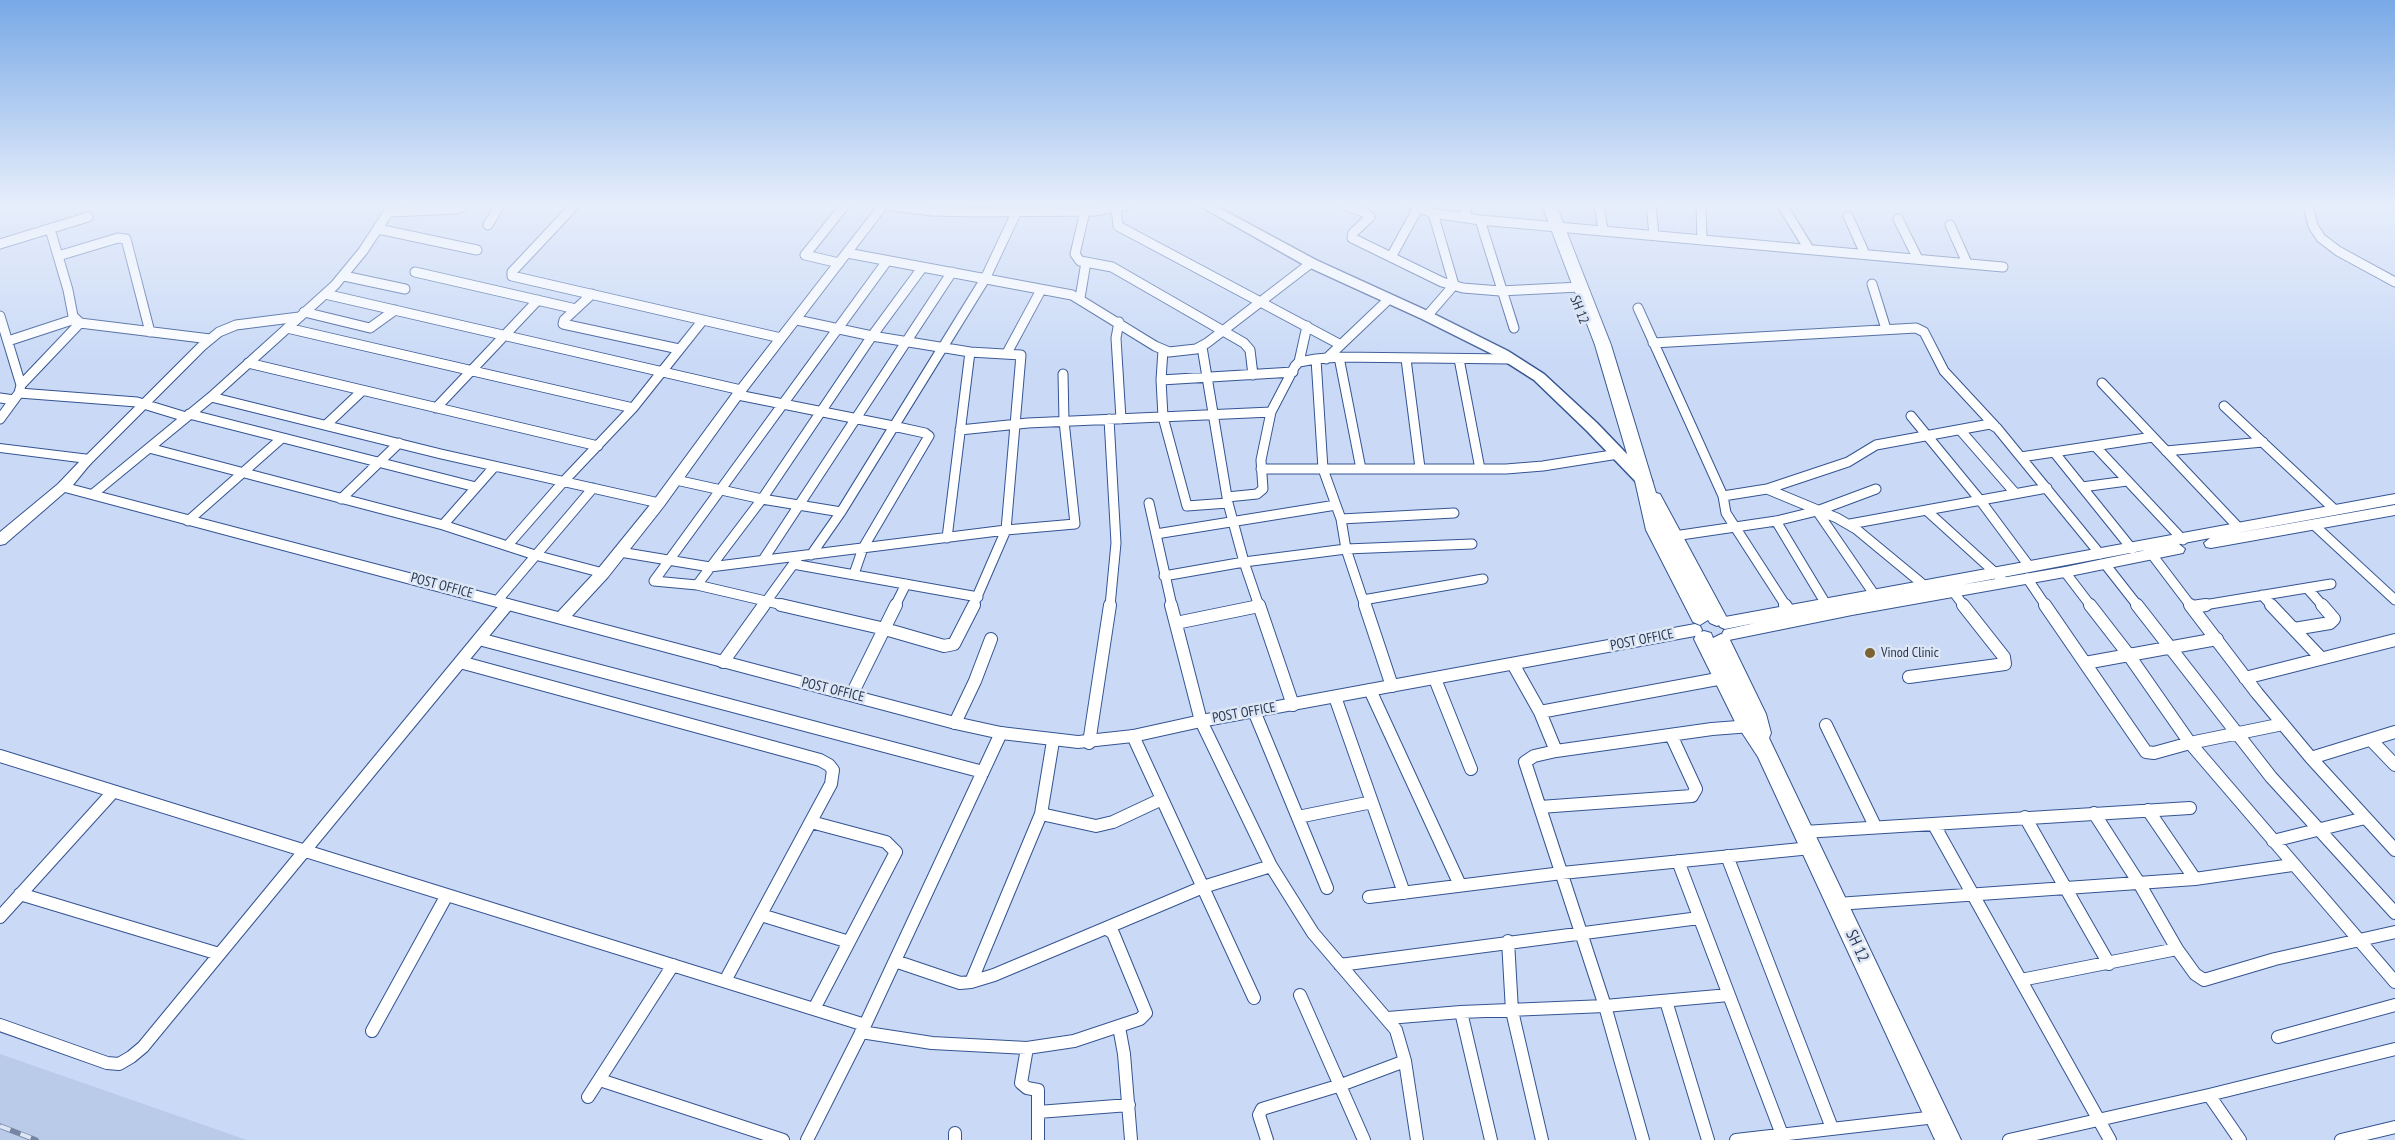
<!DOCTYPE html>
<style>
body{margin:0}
canvas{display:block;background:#c9d9f6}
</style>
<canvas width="2395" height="1140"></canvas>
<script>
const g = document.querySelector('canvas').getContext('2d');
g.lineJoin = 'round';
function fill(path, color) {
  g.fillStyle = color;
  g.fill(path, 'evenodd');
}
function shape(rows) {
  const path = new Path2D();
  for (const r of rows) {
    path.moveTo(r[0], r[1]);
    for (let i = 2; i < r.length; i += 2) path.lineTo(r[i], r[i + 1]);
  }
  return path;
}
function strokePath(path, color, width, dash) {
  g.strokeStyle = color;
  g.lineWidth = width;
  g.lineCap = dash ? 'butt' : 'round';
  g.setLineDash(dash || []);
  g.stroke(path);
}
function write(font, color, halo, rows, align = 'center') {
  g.font = font + ' "PT Sans Narrow",sans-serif';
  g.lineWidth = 5;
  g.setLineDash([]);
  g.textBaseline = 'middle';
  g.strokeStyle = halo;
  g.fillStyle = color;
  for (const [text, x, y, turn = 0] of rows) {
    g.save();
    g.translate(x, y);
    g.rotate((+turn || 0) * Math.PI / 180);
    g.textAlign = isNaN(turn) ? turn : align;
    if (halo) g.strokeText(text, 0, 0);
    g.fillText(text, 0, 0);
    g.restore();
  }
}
fill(shape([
 [0,1054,247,1140,0,1140]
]), '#bacbea');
const streetFar1 = shape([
 [575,205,512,272,512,276,781,338],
 [884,205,932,211,975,212,1095,211,1126,205],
 [1346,205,1366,213,1370,217,1353,233,1352,238,1442,282,1463,288,1500,291,1580,287],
 [1412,205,1433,213,1480,220,2003,267],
 [1465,205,1467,218],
 [1599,205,1603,230],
 [1651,205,1654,235],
 [1701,205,1702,239],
 [1782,205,1809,249],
 [2305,205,2309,209,2313,226,2321,238,2338,251,2395,282],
 [1116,207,1118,226,1341,345],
 [1085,211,1075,254,1080,261,1112,267,1244,343,1250,350,1253,375],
 [388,212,457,209,464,205],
 [1848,216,1865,254],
 [1898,219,1918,259],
 [1480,220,1514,328],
 [488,225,500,205],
 [1950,225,1967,263],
 [50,229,68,290,73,316,80,323,210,339],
 [378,229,477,250],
 [0,244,88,217],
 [847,253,1072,295,1155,346,1169,352,1196,349,1207,343,1311,263],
 [58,256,118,238,126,239,150,332],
 [1391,257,1418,208],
 [839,263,805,255,845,205],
 [415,272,576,309],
 [344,276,405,289],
 [1872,284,1886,329],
 [325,294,741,390],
 [592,294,564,320,563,324,679,349],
 [1080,298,1086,262],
 [1638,308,1723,496],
 [304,312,370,328,395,310],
 [0,316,21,385,19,393,0,419],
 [1427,316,1454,285,1433,213],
 [797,320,872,336,970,352],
 [1119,322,1116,338,1121,419],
 [287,328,633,408],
 [8,341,75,319],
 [1653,343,1916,328,1924,332,1944,371,1995,426],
 [1202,347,1228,503,1244,562,1259,606],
 [1163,350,1161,380,1163,417,1187,506,1228,503],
 [1007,353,1041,290],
 [1339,357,1361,469],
 [1326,359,1389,299],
 [1406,359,1420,468],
 [1459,359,1480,469],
 [1299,362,1307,326],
 [248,363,598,446],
 [1161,380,1293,372],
 [2102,383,2239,528],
 [21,385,80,323],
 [19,393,137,402,186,417],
 [738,395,893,426,925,433,929,436,863,548,854,574],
 [211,397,441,454,659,503],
 [0,398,14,400],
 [2224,406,2335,510],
 [436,408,538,300],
 [189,414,476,487],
 [1911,416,1980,500,2029,566],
 [1109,419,1116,543,1110,606],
 [326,425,362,391],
 [960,430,1028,423,1271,412],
 [1961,431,2015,493],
 [2095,446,2183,540],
 [149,448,443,525,535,555,603,573],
 [2166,451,2263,442],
 [2054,452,2132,549],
 [2021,457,2153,437],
 [85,463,202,346,219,332,236,325,299,317],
 [1261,469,1506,469,1543,466,1618,454],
 [676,480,762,499,841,512],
 [2082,487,2127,481],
 [1767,489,1848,462,1876,445,1990,424,1997,428,2100,554],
 [93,494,211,397,335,285,363,251,393,205],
 [1227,497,1257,494,1263,489,1261,460,1271,412,1295,366,1299,362,1316,359],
 [341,499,399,443],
 [1149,503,1172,606],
 [1926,510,2001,578],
 [1817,511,1874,594],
 [1341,519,1454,513],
 [188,521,282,438],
 [1776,521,1826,604],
 [1850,524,2047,488],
 [443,525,494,467],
 [2314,525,2395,600],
 [1156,534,1336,505],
 [1674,536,1776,521,1817,511,1876,489],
 [947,538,970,352,1021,355,1006,530,973,606],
 [508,545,564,481,633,408,703,320],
 [2147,548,2191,606],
 [620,552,710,567,1006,530,1075,524,1064,421,1063,374],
 [811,555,841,512,985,279,1017,211],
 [763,560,952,272],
 [793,564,978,597],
 [2105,564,2138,606],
 [2065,572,2091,606],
 [1164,576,1244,562,1346,549,1472,544],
 [2027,578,2046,606],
 [654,581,697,585,787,606],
 [654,581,887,261],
 [697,585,762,499,872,336,922,268],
 [2307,588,2323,606],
 [1952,590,1964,606],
 [2262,595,2272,606],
 [1363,600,1483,579],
 [497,601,593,488],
 [763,606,797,559],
 [895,606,906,584],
 [1365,606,1346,549,1341,519,1323,469,1316,359,1339,357,1510,359],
 [1786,606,1726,513,1723,496,1767,489,1837,518,1856,529,1925,586],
 [2198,606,2331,584]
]);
const street = shape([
 [781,605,885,629,944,646,954,644,974,605],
 [1171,605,1201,721,1271,866,1313,933,1396,1030,1405,1061,1417,1140],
 [1259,605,1293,705],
 [1365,605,1392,686],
 [1785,605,1789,611],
 [2045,605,2146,752,2154,753,2190,743,2283,724],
 [2090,605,2128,654,2190,743,2395,982],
 [2137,605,2271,777,2395,913],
 [2190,605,2257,693,2311,758,2395,850],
 [2271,605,2321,658],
 [2192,607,2206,605],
 [1176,623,1259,606],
 [2294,629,2330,623,2334,619,2322,605],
 [479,639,983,772],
 [460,662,820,760,829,765,833,770,831,784,725,981],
 [723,662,764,605],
 [2085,663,2217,639],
 [1513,664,1540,712,1556,751],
 [1909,677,2005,664,2004,657,1963,605],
 [2245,678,2395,640],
 [1435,679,1471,769],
 [1370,690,1460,885],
 [852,694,896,605],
 [1335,697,1404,893],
 [1254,711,1327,888],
 [1540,712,1723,678],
 [955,723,975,681,991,639],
 [1826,725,1875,826],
 [1133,736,1254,998],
 [2371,740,2395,765],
 [1089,743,1110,605],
 [0,756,865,1025],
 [2311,758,2395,732],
 [1540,807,1692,796,1696,789,1671,735],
 [2148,810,2195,879],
 [2094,813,2139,883,2177,949],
 [1041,814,1096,826,1113,822,1162,799],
 [1298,817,1372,802],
 [2025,817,2109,964],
 [811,822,886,842,896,852,814,1009],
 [1934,825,2110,1140],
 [1804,832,2190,808],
 [2273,841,2365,818],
 [1727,856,1832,1128],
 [1678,861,1784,1140],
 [20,894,219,954],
 [1369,897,1562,873,1811,848],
 [1837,904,2195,879,2292,865],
 [761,915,849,942],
 [0,917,113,792],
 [1106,928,1203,887,1271,866],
 [1508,941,1512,1011,1542,1140],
 [1340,965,1699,918],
 [2021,980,2177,949,2195,974,2204,980,2275,959,2395,932],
 [971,982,1041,814,1053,741],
 [1300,995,1364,1140],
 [1666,1001,1708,1140],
 [1461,1012,1491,1140],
 [1388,1018,1461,1012,1605,1006,1729,995],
 [0,1025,107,1063,119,1064,131,1057,143,1047,507,605],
 [1119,1027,1124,1054,1131,1140],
 [372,1031,447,895],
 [861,1032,932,1043,1027,1048,1074,1041,1140,1019,1146,1013,1113,933,1106,928,994,975,971,982,960,983,895,961],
 [2278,1037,2395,1005],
 [1027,1048,1021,1083,1027,1088,1038,1090,1038,1140],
 [600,1080,783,1140],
 [2209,1095,2240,1140],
 [588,1097,673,965],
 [1038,1112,1129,1105],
 [955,1133,955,1140],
 [807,1140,865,1025,1001,733],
 [1267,1140,1259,1115,1262,1109,1341,1085,1405,1061],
 [1643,1140,1605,1006,1525,762,1534,756,1556,751,1712,729,1751,726],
 [1736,1140,1936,1117],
 [2009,1140,2209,1095,2395,1049],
 [2341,1140,2395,1127]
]);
const secondary = shape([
 [878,205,889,205,745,393,664,506,608,577,572,616,955,717,1001,727,1078,736,1133,730,1201,715,1695,624,1700,626,1702,630,1700,634,1695,636,1201,727,1133,742,1078,748,1001,739,955,729,65,492,5,544,0,545,0,532,58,484,79,462,0,452,0,444,90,455,91,463,73,485,558,612,598,569,654,500,737,387,878,205],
 [2389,205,2395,205,2395,209,2391,208,2389,205],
 [2395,494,2395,504,2231,534,2395,505,2395,515,2211,548,2206,547,2204,543,2210,538,2179,544,2185,549,2183,553,2178,554,2065,577,1852,615,1729,640,1724,638,1722,634,1724,630,1755,623,1725,629,1720,627,1718,623,1720,619,1725,617,2395,494],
 [2156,548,2065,567,1961,585,2156,548]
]);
const primary = shape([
 [1198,205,1214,205,1316,260,1432,313,1508,351,1544,374,1597,423,1649,477,1652,481,1649,485,1639,485,1587,431,1534,380,1498,357,1422,319,1306,266,1198,205]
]);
const highway = shape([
 [1542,205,1556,205,1611,345,1656,493,1660,494,1727,618,1724,623,1717,626,1710,623,1708,620,1700,625,1693,622,1646,530,1635,481,1595,345,1542,205],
 [1704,631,1711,633,1713,638,1721,634,1728,636,1731,642,1766,714,1771,733,1769,738,1961,1140,1935,1140,1758,757,1735,722,1694,639,1697,633,1704,631]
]);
strokePath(streetFar1, '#345492', 11);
strokePath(street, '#345492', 14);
strokePath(secondary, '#345492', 2);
strokePath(primary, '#345492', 3);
strokePath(highway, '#345492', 2);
strokePath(streetFar1, '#fff', 9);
strokePath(street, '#fff', 12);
fill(secondary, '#fff');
fill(primary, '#fff');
fill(highway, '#fff');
const rail = shape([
 [0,1126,36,1140]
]);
strokePath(rail, '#7585a2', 5.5);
strokePath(rail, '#dde6f4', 4, [11]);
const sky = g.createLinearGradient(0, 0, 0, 365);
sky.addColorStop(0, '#78a9e6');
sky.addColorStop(0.56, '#e7eefb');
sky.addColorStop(1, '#e7eefb00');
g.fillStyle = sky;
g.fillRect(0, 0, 2395, 365);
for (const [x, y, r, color] of [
 [1870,653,6,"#7c6334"]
]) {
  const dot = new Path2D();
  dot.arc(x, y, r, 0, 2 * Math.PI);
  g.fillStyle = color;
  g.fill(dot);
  strokePath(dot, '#dde6f4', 2);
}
write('14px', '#283754', '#dde6f4', [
 ["SH 12",1579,310,69],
 ["POST OFFICE",442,586,15],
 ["POST OFFICE",1642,640,-11],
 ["POST OFFICE",833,690,14],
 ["POST OFFICE",1244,713,-10]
]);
write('14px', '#283754', '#dde6f4', [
 ["Vinod Clinic",1881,653]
], 'left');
write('16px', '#283754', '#dde6f4', [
 ["SH 12",1857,946,65]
]);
</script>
